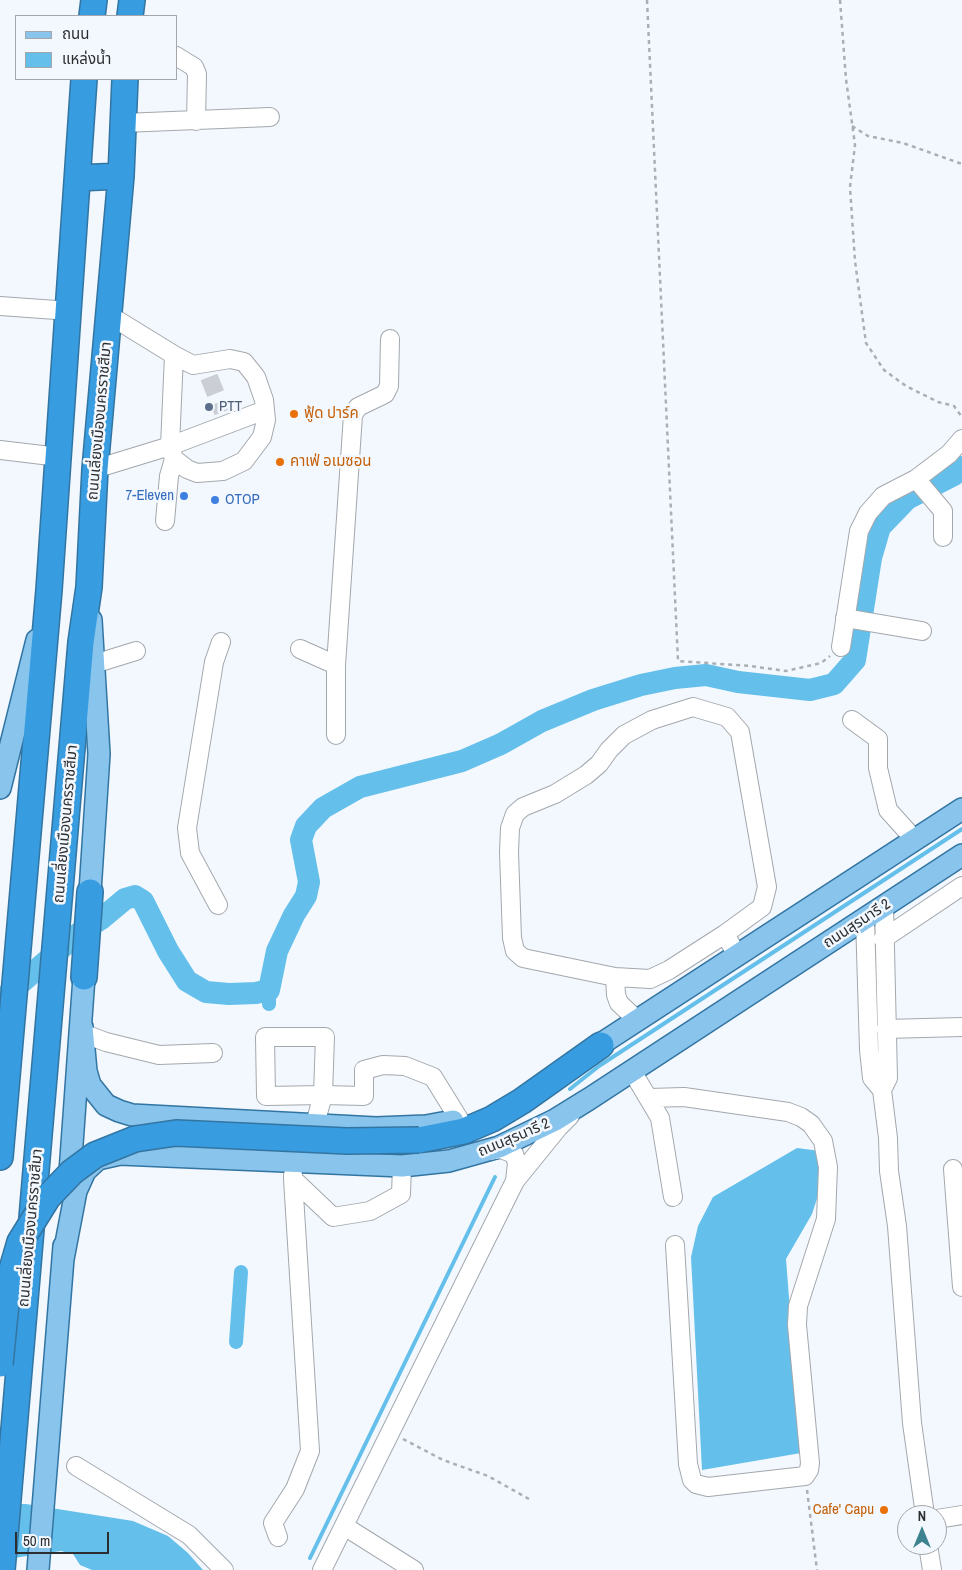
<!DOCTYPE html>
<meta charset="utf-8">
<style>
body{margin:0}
#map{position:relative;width:962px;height:1570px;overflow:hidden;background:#f3f8fe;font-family:"Archivo Narrow","Noto Sans Thai",sans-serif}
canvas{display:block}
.legend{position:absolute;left:15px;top:15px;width:162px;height:65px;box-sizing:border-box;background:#f3f8fe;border:1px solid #a3a7ab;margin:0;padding:6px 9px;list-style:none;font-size:15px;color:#2b2d2f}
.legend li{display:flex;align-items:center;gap:10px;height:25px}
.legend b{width:25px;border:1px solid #a3a7ab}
.north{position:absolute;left:897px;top:1505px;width:50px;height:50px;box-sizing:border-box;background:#f3f8fe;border:1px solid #a3a7ab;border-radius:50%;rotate:0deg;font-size:14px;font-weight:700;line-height:20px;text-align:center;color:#2b2d2f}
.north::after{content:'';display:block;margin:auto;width:18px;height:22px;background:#3d828f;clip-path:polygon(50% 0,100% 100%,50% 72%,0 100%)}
.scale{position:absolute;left:15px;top:1532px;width:94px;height:22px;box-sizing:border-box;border:2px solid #2b2d2f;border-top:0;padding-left:6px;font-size:15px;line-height:18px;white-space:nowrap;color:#2b2d2f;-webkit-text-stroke:4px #f3f8fe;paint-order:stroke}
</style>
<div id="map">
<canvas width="962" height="1570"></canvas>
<ul class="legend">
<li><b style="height:6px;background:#88c4ec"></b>ถนน</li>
<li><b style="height:14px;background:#64bfea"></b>แหล่งน้ำ</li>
</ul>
<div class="north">N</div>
<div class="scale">50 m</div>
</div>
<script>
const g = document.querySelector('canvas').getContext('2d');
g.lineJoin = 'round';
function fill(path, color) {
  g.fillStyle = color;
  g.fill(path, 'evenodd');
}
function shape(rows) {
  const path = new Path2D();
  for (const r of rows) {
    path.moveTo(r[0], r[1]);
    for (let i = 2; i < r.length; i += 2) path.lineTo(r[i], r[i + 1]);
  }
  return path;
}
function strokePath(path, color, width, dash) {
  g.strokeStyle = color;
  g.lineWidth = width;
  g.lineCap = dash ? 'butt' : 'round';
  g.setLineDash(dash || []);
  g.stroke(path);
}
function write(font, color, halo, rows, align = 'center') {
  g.font = font + ' "Archivo Narrow","Noto Sans Thai",sans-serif';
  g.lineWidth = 5;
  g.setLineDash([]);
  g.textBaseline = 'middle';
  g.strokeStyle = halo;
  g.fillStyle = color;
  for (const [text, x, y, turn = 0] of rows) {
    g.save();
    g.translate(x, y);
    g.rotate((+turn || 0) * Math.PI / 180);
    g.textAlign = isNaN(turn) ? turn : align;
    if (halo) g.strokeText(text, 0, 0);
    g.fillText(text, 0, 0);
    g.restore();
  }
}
fill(shape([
 [797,1148,820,1151,825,1174,812,1214,786,1259,801,1453,702,1470,691,1257,698,1226,713,1197],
 [0,1504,26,1504,133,1521,168,1536,188,1553,203,1570,92,1570,80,1565,73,1554,61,1551,0,1560]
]), '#64bfea');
strokePath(shape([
 [570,1089,599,1066,962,829],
 [310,1558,495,1177]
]), '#64bfea', 4);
strokePath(shape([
 [269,1004,269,990],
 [236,1342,241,1272]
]), '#64bfea', 14);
strokePath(shape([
 [0,1001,79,933,101,919,125,899,135,896,143,901,168,951,187,981,206,992,229,994,256,993,269,990,277,951,294,915,306,896,309,882,301,840,306,826,323,808,360,787,462,761,501,744,542,721,593,700,641,685,675,678,706,675,738,682,810,690,834,684,855,660,871,558,880,527,907,499,954,475,962,467]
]), '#64bfea', 22);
strokePath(shape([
 [209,377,223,412]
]), '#cbcfd5', 18, [18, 9]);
const minor = shape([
 [176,56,194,67,197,74,196,121],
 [123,123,270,117],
 [0,306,70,311],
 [174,355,193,365,230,359,244,362,256,377,264,400,265,410,170,446,174,459,187,469,197,473,223,471,244,461,262,437,266,420,265,410],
 [0,450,59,457],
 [95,469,170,446,174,355,109,315],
 [916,479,943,511,943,537],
 [165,521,169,476,174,459],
 [845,618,922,631],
 [841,647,859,531,868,513,883,496,916,479,949,454,962,439],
 [300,649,336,665],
 [94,664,136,651],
 [852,720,878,739,878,768,888,810,915,840],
 [336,735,336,665,353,415,358,407,385,394,389,386,390,339],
 [218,905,190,853,187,828,214,662,221,642],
 [865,919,869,1050,872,1078,882,1090,888,1138,889,1171,897,1226,912,1423,925,1515],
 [725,934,669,970,650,979,615,977,523,958,515,951,512,938,509,852,510,828,515,814,523,807,555,794,586,775,599,764,609,750,624,735,652,720,693,707,727,717,740,732,767,887,762,907,725,934,737,955],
 [883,939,962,886],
 [615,977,616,995,619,1003,637,1020],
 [886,1029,962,1027],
 [82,1033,106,1042,159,1055,213,1053],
 [632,1071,660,1118,673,1197],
 [882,1090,888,1078,884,905],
 [649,1098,684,1097,788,1112,801,1117,811,1124,823,1141,828,1167,826,1219,798,1306,797,1325,810,1463,809,1470,805,1476,708,1487,696,1484,692,1480,688,1464,675,1245],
 [315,1124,323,1095,325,1037,265,1037,266,1096,323,1095,364,1096,364,1070,383,1065,405,1066,433,1077,459,1119],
 [490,1151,501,1149,514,1154,517,1163,515,1181,558,1128,570,1116],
 [953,1169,962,1287],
 [293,1175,293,1179,333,1217,370,1211,401,1194,402,1166],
 [76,1466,189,1535,224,1570],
 [937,1519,962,1515],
 [344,1526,414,1570],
 [278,1537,273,1523,295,1489,310,1451,293,1179],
 [928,1545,932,1570],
 [322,1570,515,1181]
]);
const major = shape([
 [0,788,37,640],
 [90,892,99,754,91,620],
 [82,1027,86,1071,90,1085,106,1105,119,1111,132,1115,376,1128,426,1126,453,1121],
 [587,1053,962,809],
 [69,1186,84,977],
 [63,1259,76,1191,85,1171,98,1159,120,1154,402,1166,449,1161,499,1147,555,1120,589,1099,962,855],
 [38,1570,64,1246]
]);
const highway = shape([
 [92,16,94,0],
 [130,16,132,0],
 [78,178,121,176],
 [84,977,90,892],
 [419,1140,464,1131,492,1119,522,1101,601,1045],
 [0,1157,49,590,84,79],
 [2,1570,81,642,89,587,95,469,121,176,125,79]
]);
strokePath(minor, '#a3a8ad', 20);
strokePath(major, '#3375a2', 24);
strokePath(highway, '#3375a2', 28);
strokePath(shape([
 [647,0,678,661,750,666,786,671,821,663,830,656],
 [840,0,846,79,855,145,850,187,855,261,866,343,884,370,906,386,938,402,954,406,962,417],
 [852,126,868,136,903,143,962,164],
 [403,1439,443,1460,488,1476,529,1499],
 [807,1490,817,1570]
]), '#abafb3', 2.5, [4, 4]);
strokePath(minor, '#fff', 18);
strokePath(major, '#88c4ec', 21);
strokePath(highway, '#389ce0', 25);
const highwayBridge = shape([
 [0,1364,8,1283,20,1242,48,1197,72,1172,95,1155,135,1139,176,1133,347,1141,419,1140]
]);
strokePath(highwayBridge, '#3375a2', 28, []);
strokePath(highwayBridge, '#389ce0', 25);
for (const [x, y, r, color] of [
 [209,407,5,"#5c6f8a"],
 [294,414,5,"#e8710a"],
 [280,462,5,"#e8710a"],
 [184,496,5,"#3f7fe0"],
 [215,500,5,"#3f7fe0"],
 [884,1510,5,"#e8710a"]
]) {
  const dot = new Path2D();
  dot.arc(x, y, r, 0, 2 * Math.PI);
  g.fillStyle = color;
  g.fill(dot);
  strokePath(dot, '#f3f8fe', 2);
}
write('15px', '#4e5e75', '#f3f8fe', [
 ["PTT",219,407]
], 'left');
write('15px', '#c56008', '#f3f8fe', [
 ["ฟู้ด ปาร์ค",304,414],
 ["คาเฟ่ อเมซอน",290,462],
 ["Cafe' Capu",874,1510,"right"]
], 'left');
write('15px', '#2b2d2f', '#f3f8fe', [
 ["ถนนเลี่ยงเมืองนครราชสีมา",100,421,-85],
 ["ถนนเลี่ยงเมืองนครราชสีมา",66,824,-85],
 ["ถนนสุรนารี 2",857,924,-33],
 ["ถนนสุรนารี 2",514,1138,-23],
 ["ถนนเลี่ยงเมืองนครราชสีมา",31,1228,-85]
]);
write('15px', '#366cbe', '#f3f8fe', [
 ["7-Eleven",174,496],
 ["OTOP",225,500,"left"]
], 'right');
</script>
